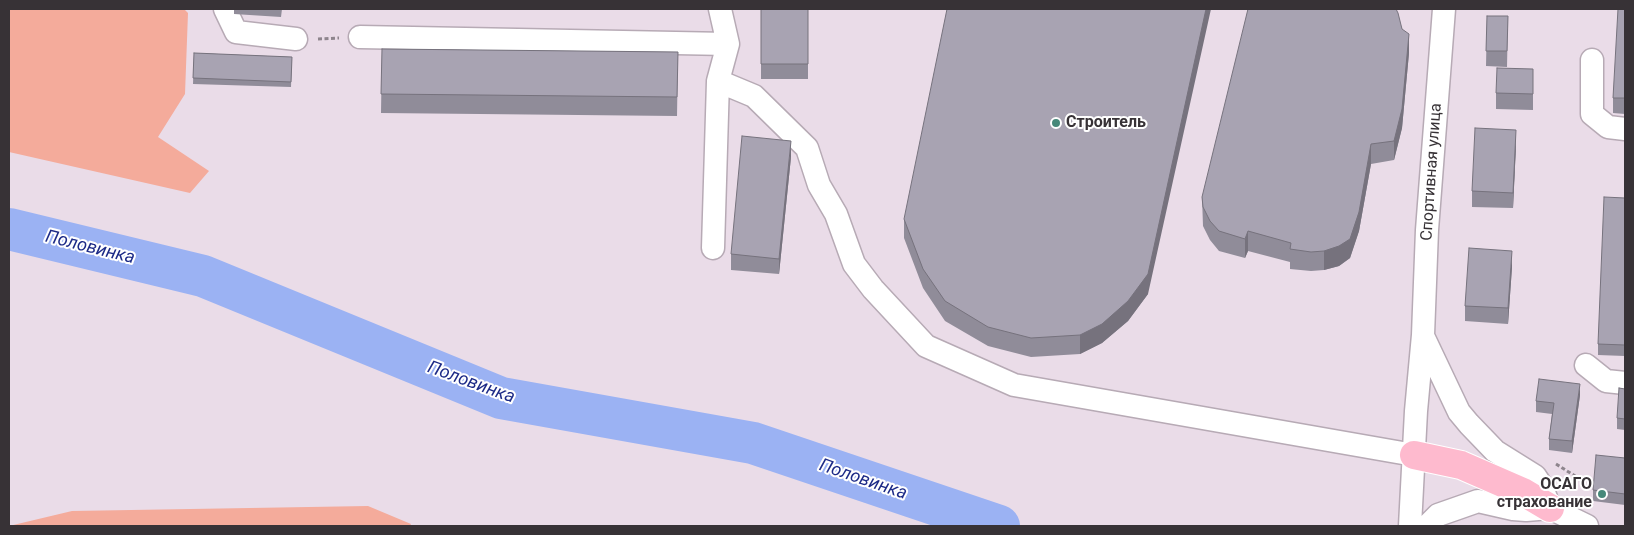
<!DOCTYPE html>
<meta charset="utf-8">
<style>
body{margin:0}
#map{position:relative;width:1634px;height:535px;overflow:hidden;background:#eadce8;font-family:Roboto,sans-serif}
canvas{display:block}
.frame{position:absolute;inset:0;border:10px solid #373236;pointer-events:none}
</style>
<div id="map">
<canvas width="1634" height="535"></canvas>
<div class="frame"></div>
</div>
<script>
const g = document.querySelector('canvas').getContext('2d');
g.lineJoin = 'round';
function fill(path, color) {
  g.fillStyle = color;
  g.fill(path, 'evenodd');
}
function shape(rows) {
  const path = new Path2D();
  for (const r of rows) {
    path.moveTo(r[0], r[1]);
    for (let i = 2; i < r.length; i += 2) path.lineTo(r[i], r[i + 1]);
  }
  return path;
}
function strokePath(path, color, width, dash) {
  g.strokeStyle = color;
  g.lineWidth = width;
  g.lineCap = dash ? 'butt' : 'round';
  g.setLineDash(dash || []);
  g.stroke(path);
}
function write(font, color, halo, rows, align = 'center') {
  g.font = font + ' Roboto,sans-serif';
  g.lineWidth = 4;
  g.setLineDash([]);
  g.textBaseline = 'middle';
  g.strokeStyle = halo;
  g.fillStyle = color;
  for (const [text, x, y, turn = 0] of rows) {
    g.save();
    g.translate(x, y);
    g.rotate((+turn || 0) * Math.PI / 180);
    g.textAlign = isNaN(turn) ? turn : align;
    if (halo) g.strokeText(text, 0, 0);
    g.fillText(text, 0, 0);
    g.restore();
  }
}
fill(shape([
 [9,9,184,9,188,13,185,94,158,137,209,171,190,193,9,152],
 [368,506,411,524,410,526,9,526,72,511]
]), '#f4ab9b');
strokePath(shape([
 [9,229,203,276,501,398,753,443,999,526]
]), '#9bb2f3', 42);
const minor = shape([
 [225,9,236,32,296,39],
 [720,9,728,44,718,81,754,96,807,148,819,185,836,214,854,264,873,289,926,346,1014,385,1414,455],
 [360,37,728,44],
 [1592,60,1592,114,1608,127,1625,129],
 [713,248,718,81],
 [1423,336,1459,412,1469,424,1495,451,1535,476,1541,485,1550,508,1587,526],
 [1586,365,1606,381,1625,383],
 [1410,526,1416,411,1423,335,1427,230,1444,9],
 [1427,526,1438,515,1478,501,1513,509,1526,510,1550,508]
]);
const major = shape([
 [1414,455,1461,465,1523,492,1550,508]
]);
strokePath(minor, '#b7aab5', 25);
strokePath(major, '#fff', 30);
strokePath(shape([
 [318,39,339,38],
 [1556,464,1583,481]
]), '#8e858d', 3, [4, 2.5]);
strokePath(minor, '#fff', 22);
strokePath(major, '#febace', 28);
fill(shape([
 [234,9,282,9,281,17,234,14],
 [761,9,808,9,808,79,761,79],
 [1625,9,1625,114,1613,113,1613,98],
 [1487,16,1508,16,1507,67,1486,66],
 [382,49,678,52,677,116,381,113],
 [194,53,292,57,291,87,193,84],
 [1409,53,1402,128,1394,160,1371,164,1359,231,1350,258,1339,266,1324,270,1311,271,1290,269,1290,262,1248,251,1245,258,1219,251,1210,240,1203,226,1202,197],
 [1533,84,1533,110,1496,109,1496,93],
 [1516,145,1513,208,1472,207,1472,191],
 [791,157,779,274,731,270,731,254],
 [1625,198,1625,356,1598,355,1598,344],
 [904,219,1148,294,1128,321,1102,343,1080,354,1031,357,988,346,945,321,923,288,904,238],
 [1512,267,1508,324,1465,321,1465,306],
 [1625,389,1625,430,1617,429,1617,418],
 [1580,395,1572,453,1549,450,1549,439,1552,414,1536,412,1536,401],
 [1625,458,1625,505,1593,501,1593,490]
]), '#908c99');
fill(shape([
 [1206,9,1211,9,1148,294,1128,321,1102,343,1080,354,1080,335],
 [1409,34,1409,53,1402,128,1394,160,1394,141],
 [1516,130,1516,145,1513,208,1513,193],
 [791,141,791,157,779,274,779,259],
 [1371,144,1371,164,1359,231,1350,258,1339,266,1324,270,1324,251],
 [1248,231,1248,251,1245,258,1245,239],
 [1512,251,1512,267,1508,324,1508,308],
 [1580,384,1580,395,1572,453,1572,441]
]), '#76727d');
const building = shape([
 [761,9,808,9,808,64,761,64,761,9],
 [947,9,1206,9,1148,274,1128,301,1102,324,1080,335,1031,338,988,327,945,301,923,269,904,219,947,9],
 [1248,9,1396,9,1398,13,1402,29,1409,34,1402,109,1394,141,1371,144,1359,212,1350,239,1339,246,1324,251,1311,252,1290,249,1291,243,1248,231,1245,239,1219,231,1210,221,1203,207,1202,197,1248,9],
 [1618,9,1625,9,1625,98,1613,98,1618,9],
 [1487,16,1508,16,1507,51,1486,51,1487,16],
 [382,49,678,52,677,97,381,94,382,49],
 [194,53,292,57,291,82,193,78,194,53],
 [1497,68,1533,69,1533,94,1496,93,1497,68],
 [1475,128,1516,130,1513,193,1472,191,1475,128],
 [742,136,791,141,779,259,731,254,742,136],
 [1604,197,1625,198,1625,345,1598,344,1604,197],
 [1469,248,1512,251,1508,308,1465,306,1469,248],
 [1539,379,1580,384,1572,441,1549,439,1554,403,1536,401,1539,379],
 [1619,388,1625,389,1625,419,1617,418,1619,388],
 [1596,455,1625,458,1625,494,1593,490,1596,455]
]);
fill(building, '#a8a3b2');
strokePath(building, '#76727d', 1);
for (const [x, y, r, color] of [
 [1056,123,5,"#468879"],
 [1602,494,5,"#468879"]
]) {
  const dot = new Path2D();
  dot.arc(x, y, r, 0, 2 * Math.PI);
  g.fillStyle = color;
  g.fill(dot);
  strokePath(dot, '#fff', 2);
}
write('bold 16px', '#373236', '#fff', [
 ["Строитель",1066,123],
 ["ОСАГО",1592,485,"right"],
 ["страхование",1592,503,"right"]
], 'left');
write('16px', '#373236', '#fff', [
 ["Спортивная улица",1432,172,-86]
]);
write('italic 18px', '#1d2b87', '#fff', [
 ["Половинка",90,248,14],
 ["Половинка",471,383,20],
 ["Половинка",863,480,19]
]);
</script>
